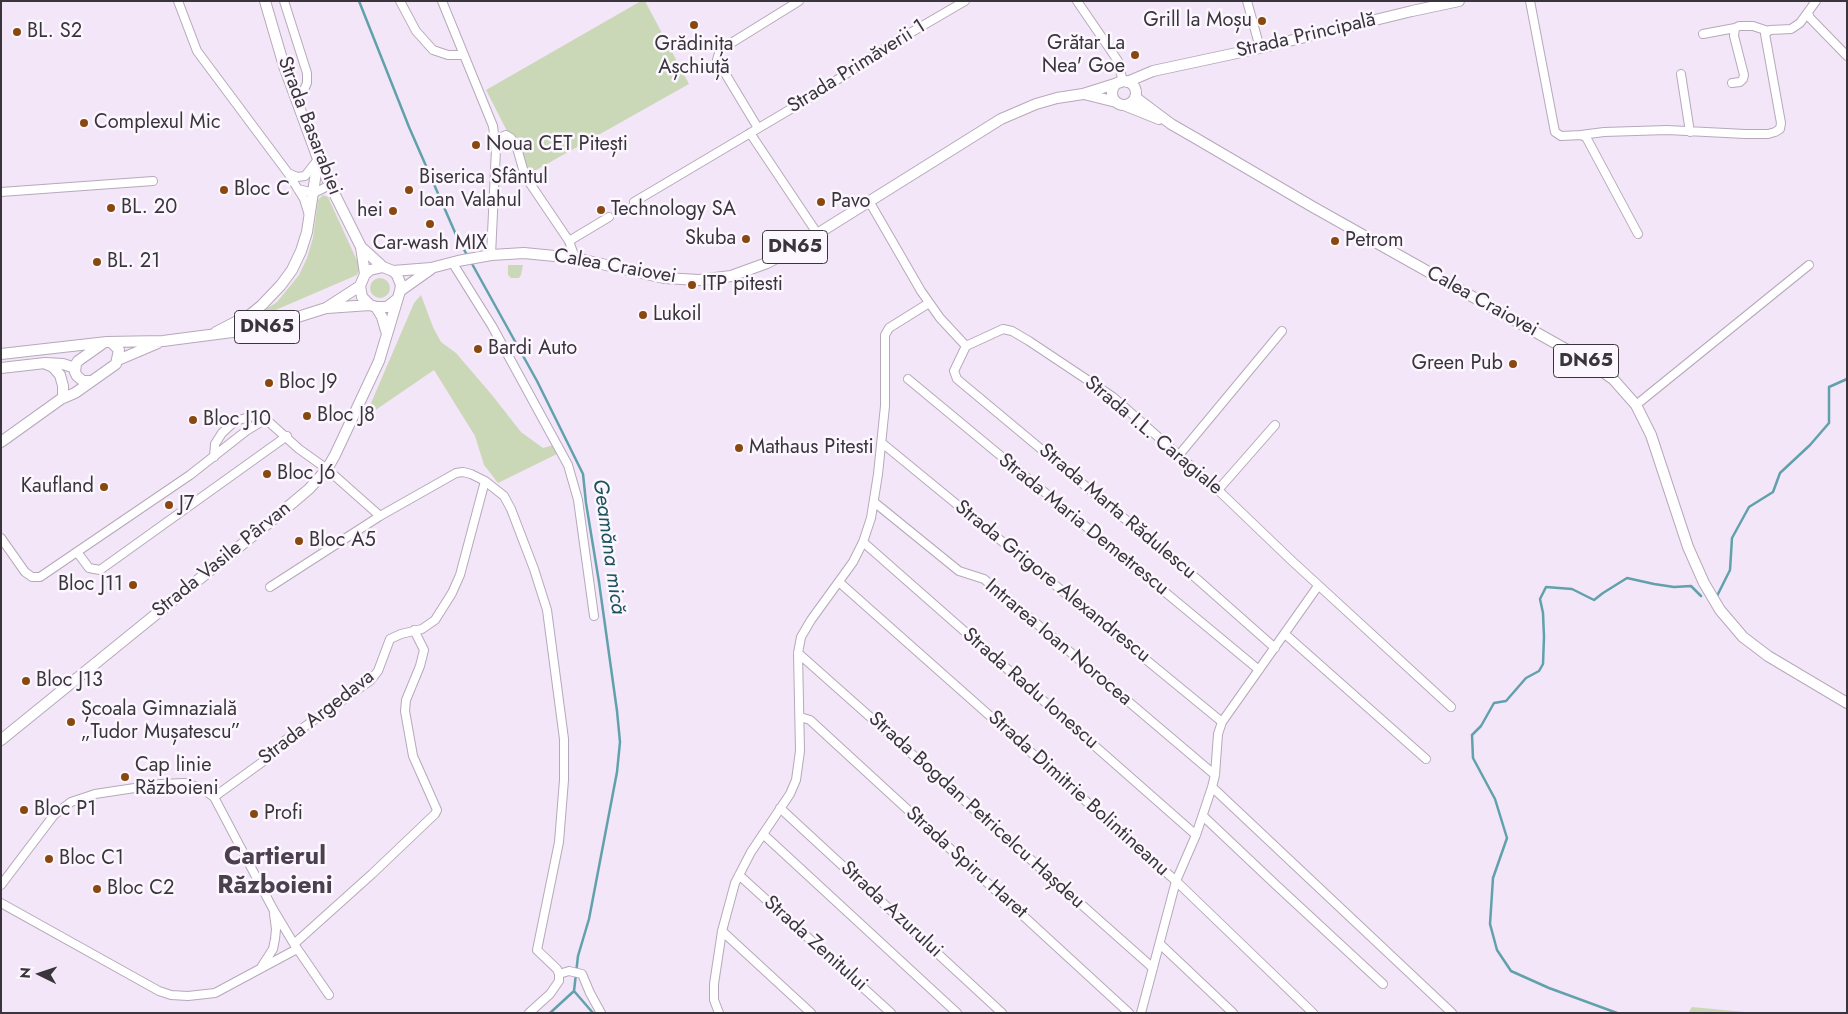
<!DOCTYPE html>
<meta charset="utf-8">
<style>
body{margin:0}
#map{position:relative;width:1848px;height:1014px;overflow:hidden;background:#f3e6f8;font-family:Jost,sans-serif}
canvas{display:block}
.frame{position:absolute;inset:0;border:2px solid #3a353c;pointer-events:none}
.north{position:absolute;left:15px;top:949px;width:50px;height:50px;-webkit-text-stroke:4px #fcf6fe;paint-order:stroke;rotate:274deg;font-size:14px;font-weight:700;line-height:20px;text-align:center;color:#3a353c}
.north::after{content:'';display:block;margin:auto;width:18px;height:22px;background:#3a353c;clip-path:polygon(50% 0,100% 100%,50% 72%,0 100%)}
</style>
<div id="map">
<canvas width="1848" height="1014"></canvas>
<div class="frame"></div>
<div class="north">N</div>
</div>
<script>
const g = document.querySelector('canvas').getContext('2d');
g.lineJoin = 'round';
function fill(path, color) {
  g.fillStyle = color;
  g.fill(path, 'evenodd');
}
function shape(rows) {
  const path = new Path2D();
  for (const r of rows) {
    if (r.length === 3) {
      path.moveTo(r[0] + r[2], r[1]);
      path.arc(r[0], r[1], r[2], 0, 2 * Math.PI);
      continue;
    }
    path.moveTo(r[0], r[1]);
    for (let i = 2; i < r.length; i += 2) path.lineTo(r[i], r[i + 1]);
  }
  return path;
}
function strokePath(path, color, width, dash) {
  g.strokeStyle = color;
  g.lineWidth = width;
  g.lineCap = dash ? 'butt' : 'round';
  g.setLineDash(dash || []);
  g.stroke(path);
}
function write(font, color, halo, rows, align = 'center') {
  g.font = font + ' Jost,sans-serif';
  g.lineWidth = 5;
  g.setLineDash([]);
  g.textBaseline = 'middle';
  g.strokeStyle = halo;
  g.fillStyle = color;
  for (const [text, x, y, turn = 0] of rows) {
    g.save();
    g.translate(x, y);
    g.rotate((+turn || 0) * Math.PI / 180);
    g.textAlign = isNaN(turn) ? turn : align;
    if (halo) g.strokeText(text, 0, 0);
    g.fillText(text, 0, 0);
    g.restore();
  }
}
fill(shape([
 [641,1,645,1,689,84,529,174,486,90],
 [323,195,328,197,359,265,359,270,357,275,257,318,257,315,277,302,299,275,307,258,313,238,318,200],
 [508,265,523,265,521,275,519,278,511,278,508,275],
 [380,288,10],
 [421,295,433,327,441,342,456,353,492,395,521,432,543,448,557,444,561,452,498,483,484,465,475,436,434,370,377,409,362,424,414,303],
 [1692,1007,1756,1013,1688,1013]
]), '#cbd8b8');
strokePath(shape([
 [359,1,409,127,457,237,467,255],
 [471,262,537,381,583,474,586,503,599,582,617,711,620,742,617,772,589,919,578,956,574,991,550,1013],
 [1717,596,1730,570,1732,538,1749,507,1773,492,1780,473,1810,445,1829,423,1829,387,1847,379],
 [574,991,593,1013],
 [1617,1013,1549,988,1511,971,1497,950,1490,924,1493,878,1507,838,1495,799,1473,758,1472,735,1481,726,1494,703,1506,701,1526,678,1539,671,1543,664,1544,637,1543,613,1540,599,1546,587,1572,589,1594,600,1603,593,1627,578,1654,584,1674,587,1691,586,1701,596]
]), '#61a1ac', 2.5);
const minor = shape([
 [178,1,197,51,288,173,304,199,309,215],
 [284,1,307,73,307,83,303,92,296,97],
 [400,1,416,31,433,50,448,55,463,55],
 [442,1,493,126,496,149,491,255],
 [1077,1,1118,61,1123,82],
 [1247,1,1260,48],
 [1530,1,1555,132,1561,136,1581,135,1586,137,1638,234],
 [1808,13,1810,18,1847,56],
 [1703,34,1735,28],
 [1681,74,1690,132],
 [1732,83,1740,82,1743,79,1744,75,1734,36,1735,28,1739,26,1753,26,1768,31],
 [758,128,717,60,720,50,799,1],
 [750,133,817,233],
 [1581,135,1604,132,1667,130,1745,134,1768,134,1775,132,1780,129,1781,123,1765,34,1770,30,1791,29,1800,23,1816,1],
 [495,140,506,135,511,138,517,148,525,176,569,241,575,258],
 [288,173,297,177,305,176,316,162],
 [298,189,314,193,330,185],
 [1,192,153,181],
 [869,201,921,291,940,318,966,346,1003,329,1012,331,1029,341,1113,397,1218,490,1291,560,1451,707],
 [634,202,811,97,893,43,965,1],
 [569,241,609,217],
 [452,262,492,326,568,465,578,500,594,616],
 [966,346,954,371,957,379,1197,579,1275,648],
 [908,379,1259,670],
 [1636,405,1809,265],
 [882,443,1222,722],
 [1179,455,1282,331],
 [214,457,215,444,222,433,235,421,253,416,260,418,269,422,299,449,327,469,380,516],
 [1218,490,1275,425],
 [874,502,959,571,984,579,1215,775],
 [1,538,25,572,32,577,40,577,190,475,246,431,264,420],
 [863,542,1196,835],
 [77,552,89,568,100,570,287,436],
 [839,582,1176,881,1313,1013],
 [270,587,380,516,456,473,463,472,471,474,485,481,504,496,511,509,534,569,547,610,564,739,564,780,559,842,537,950,557,969,559,974,559,981,550,994,529,1013],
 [1285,634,1426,759],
 [798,653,1153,968],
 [800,717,810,720,1129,1013],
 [1212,787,1452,1013],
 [214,797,272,755,284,741,370,681,378,671,390,639,401,634,422,629,435,620,452,593,460,575,485,481],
 [780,808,1002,1013],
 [1203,816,1276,885,1383,984],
 [763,834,957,1013],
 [739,875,891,1013],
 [1,885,54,815,71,802,95,794,161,784,185,783,201,788,214,797,273,909,294,944,329,995],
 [1,903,159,991,171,995,188,996,215,993,297,949],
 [722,931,811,1013],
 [294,944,372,874,435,814,437,810,413,756,405,711,406,700,420,666,424,650,414,630],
 [1160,944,1233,1013],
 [262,966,273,949,275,939,276,929,274,914],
 [559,974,569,971,582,974,590,993,601,1013],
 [719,1013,714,1000,714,984,722,931,735,883,751,852,790,794,796,780,800,751,798,653,801,637,811,620,853,562,863,542,871,518,878,474,885,406,885,335,889,328,929,303],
 [1141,1013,1176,881,1196,835,1212,787,1215,775,1218,734,1222,722,1318,586]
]);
const major = shape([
 [265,1,284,66,318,159,330,185,361,247,365,274],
 [1124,93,12],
 [1127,82,1153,71,1260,48,1412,11,1459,1],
 [1084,94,1116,102],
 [1135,97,1171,124,1197,139,1313,207,1587,361,1613,379,1636,405,1651,435,1688,547,1704,583,1720,610,1743,637,1768,656,1847,703],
 [1124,105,1159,119],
 [383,267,370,270,365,274,360,286,362,297,370,305,376,307,387,307,396,300],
 [393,271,431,268,458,261,491,255,524,253,575,258,664,278,699,280,731,276,767,263,790,251,1001,119,1036,104,1057,98,1083,94,1121,82],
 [400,291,431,269],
 [376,307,382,317,387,334],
 [327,308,370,305],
 [216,332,251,314,262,305,281,285,292,270,301,251,307,232,318,159],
 [1,354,107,342,163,341,263,328,326,308,360,286],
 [118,360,158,343],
 [46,364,53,367,60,375,63,386,63,394],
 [1,368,45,363,63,364,75,368],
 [89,381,83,381,77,376,75,372,76,364,78,361,102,344],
 [1,442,61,399,75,393,116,364,119,350,112,343],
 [1,740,277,516,309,489,327,469,335,455,379,361,400,291,401,285,397,275,393,271,383,267,361,247]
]);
strokePath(minor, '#b6a9ba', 10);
strokePath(major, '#b6a9ba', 12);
strokePath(minor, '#fff', 8);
strokePath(major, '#fff', 10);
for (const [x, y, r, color] of [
 [1262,21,5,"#884810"],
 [694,25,5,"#884810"],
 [17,32,5,"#884810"],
 [1135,55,5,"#884810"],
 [84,123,5,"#884810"],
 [476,145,5,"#884810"],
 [224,190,5,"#884810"],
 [409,190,5,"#884810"],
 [821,202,5,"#884810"],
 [111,208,5,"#884810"],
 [601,210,5,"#884810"],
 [393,211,5,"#884810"],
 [430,224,5,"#884810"],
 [746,239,5,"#884810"],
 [1335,241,5,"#884810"],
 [97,262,5,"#884810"],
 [692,285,5,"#884810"],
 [643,315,5,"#884810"],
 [478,349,5,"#884810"],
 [1513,364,5,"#884810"],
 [269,383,5,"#884810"],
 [307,416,5,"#884810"],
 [193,420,5,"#884810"],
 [739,448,5,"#884810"],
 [267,474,5,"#884810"],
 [104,487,5,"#884810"],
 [169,505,5,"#884810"],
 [299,541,5,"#884810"],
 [133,585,5,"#884810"],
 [26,681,5,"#884810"],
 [71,722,5,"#884810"],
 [125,777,5,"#884810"],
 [24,810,5,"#884810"],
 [254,814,5,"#884810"],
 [49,859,5,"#884810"],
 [97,889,5,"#884810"]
]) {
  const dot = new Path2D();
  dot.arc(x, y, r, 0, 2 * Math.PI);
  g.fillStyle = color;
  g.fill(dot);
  strokePath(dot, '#fcf6fe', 2);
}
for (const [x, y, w] of [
 [795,247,65],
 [267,327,65],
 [1586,361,65]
]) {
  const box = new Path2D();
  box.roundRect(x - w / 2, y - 16.5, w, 33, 4);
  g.fillStyle = '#fcf6fe';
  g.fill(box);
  strokePath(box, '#3a353c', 1);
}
write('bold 19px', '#3a353c', null, [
 ["DN65",795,247],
 ["DN65",267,327],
 ["DN65",1586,361]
]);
write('20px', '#3a353c', '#fcf6fe', [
 ["Grill la Moșu",1252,21,"right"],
 ["BL. S2",27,32],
 ["Grătar La",1125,44,"right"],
 ["Nea' Goe",1125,67,"right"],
 ["Grădinița",694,45,"center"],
 ["Așchiuță",694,68,"center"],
 ["Complexul Mic",94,123],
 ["Noua CET Pitești",486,145],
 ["Biserica Sfântul",419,178],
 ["Ioan Valahul",419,201],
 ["Bloc C",234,190],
 ["Pavo",831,202],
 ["BL. 20",121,208],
 ["Technology SA",611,210],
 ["hei",383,211,"right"],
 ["Skuba",736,239,"right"],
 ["Petrom",1345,241],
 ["Car-wash MIX",430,244,"center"],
 ["BL. 21",107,262],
 ["ITP pitesti",702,285],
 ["Lukoil",653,315],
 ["Bardi Auto",488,349],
 ["Green Pub",1503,364,"right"],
 ["Bloc J9",279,383],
 ["Bloc J8",317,416],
 ["Bloc J10",203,420],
 ["Mathaus Pitesti",749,448],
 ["Bloc J6",277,474],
 ["Kaufland",94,487,"right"],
 ["J7",179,505],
 ["Bloc A5",309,541],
 ["Bloc J11",123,585,"right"],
 ["Bloc J13",36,681],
 ["Școala Gimnazială",81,710],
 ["„Tudor Mușatescu”",81,733],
 ["Cap linie",135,766],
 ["Războieni",135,789],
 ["Bloc P1",34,810],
 ["Profi",264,814],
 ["Bloc C1",59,859],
 ["Bloc C2",107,889]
], 'left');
write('20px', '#3a353c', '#fcf6fe', [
 ["Strada Principală",1306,36,-13],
 ["Strada Primăverii 1",857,67,-32],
 ["Strada Basarabiei",309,126,69],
 ["Calea Craiovei",615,267,10],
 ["Calea Craiovei",1482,302,29],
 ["Strada I.L. Caragiale",1153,436,40],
 ["Strada Marta Rădulescu",1117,512,40],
 ["Strada Maria Demetrescu",1083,525,39],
 ["Strada Vasile Pârvan",222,560,-39],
 ["Strada Grigore Alexandrescu",1052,582,39],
 ["Intrarea Ioan Norocea",1058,643,40],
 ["Strada Radu Ionescu",1030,689,41],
 ["Strada Argedava",317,718,-38],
 ["Strada Dimitrie Bolintineanu",1078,794,42],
 ["Strada Bogdan Petricelcu Hașdeu",976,811,42],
 ["Strada Spiru Haret",966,863,42],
 ["Strada Azurului",891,910,43],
 ["Strada Zenitului",815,944,42]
]);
write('italic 21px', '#1b535c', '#fcf6fe', [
 ["Geamăna mică",608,547,82]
]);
write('bold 25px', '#4b404e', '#fcf6fe', [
 ["Cartierul",275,858],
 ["Războieni",275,887]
]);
</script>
